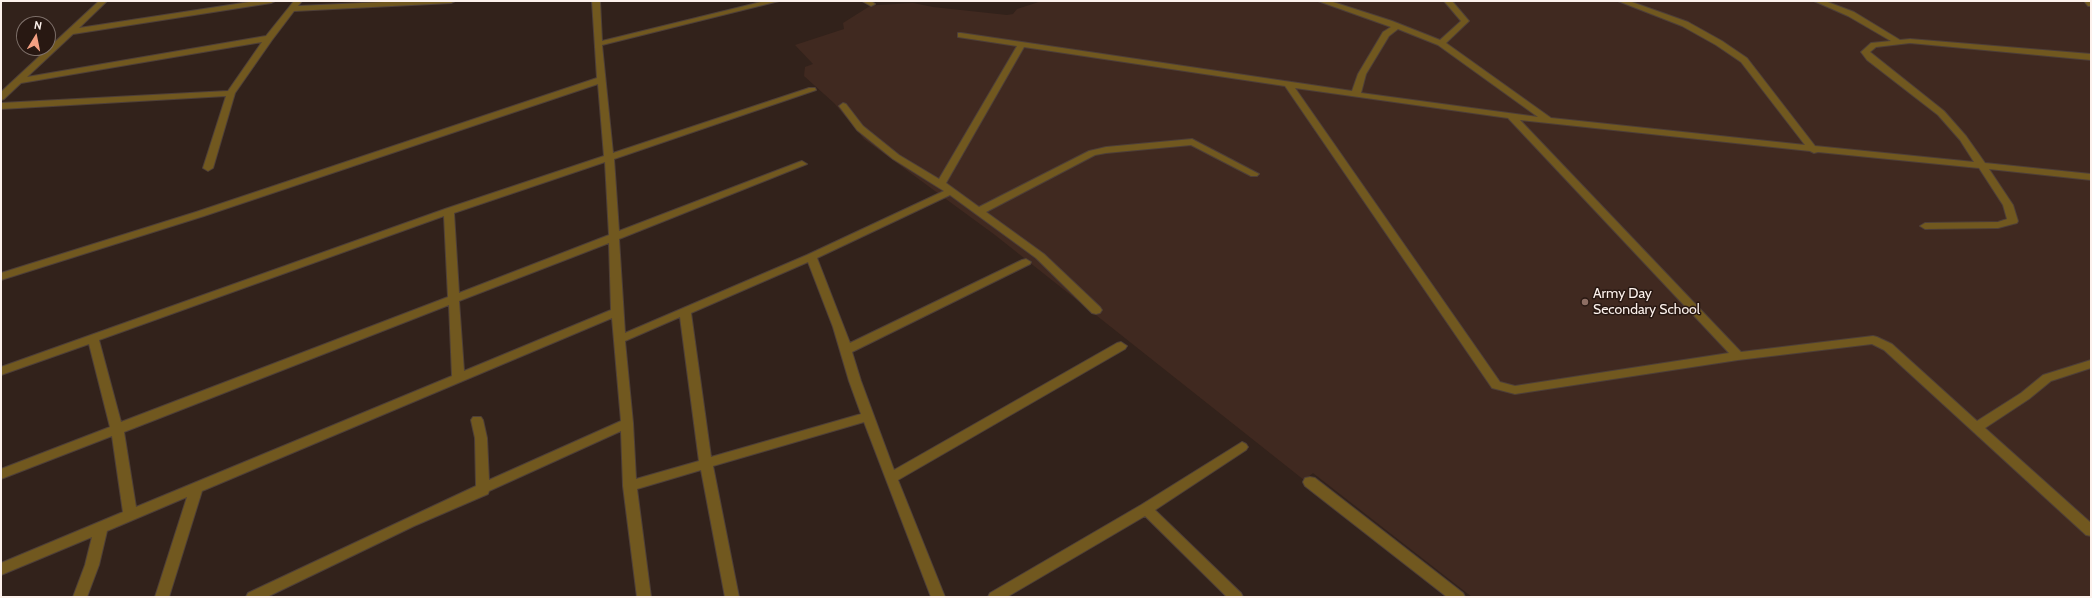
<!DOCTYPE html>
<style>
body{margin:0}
#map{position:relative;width:2092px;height:598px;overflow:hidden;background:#32221b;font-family:Cabin,sans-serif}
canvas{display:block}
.frame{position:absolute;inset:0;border:2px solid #fcf1ec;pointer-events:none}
.north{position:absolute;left:16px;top:16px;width:40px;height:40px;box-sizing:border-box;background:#281812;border:1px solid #7d6f69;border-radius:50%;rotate:10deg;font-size:11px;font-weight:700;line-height:16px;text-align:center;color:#fcf1ec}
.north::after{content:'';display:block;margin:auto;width:14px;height:18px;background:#f39f82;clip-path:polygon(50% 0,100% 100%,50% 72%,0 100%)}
</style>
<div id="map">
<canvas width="2092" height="598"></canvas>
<div class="frame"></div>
<div class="north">N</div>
</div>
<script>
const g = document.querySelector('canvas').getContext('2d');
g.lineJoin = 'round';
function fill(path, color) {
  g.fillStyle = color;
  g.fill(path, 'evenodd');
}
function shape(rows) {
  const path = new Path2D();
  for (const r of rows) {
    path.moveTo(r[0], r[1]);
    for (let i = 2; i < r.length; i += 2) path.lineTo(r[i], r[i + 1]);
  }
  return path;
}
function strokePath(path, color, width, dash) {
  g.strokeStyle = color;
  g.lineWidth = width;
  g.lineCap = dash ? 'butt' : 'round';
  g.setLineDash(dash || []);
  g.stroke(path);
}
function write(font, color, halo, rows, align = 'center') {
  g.font = font + ' Cabin,sans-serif';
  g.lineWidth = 3;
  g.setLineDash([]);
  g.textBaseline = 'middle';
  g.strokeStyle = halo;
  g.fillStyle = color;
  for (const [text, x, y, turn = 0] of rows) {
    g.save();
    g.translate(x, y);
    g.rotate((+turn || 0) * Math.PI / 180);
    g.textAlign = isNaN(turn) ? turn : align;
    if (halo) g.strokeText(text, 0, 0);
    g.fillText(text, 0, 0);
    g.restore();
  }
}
fill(shape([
 [1042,1,2091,1,2091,597,1472,597,1313,473,1304,480,995,235,864,139,834,103,804,76,805,67,813,64,795,45,844,29,843,23,870,6,878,5,913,3,933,7,1007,15,1013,14,1017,9]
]), '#402920');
const street = shape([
 [99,1,107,1,79,28,256,1,275,1,271,3,73,34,27,77,266,36,294,1,302,1,298,6,405,1,455,1,451,3,294,11,272,40,235,93,213,168,208,171,203,168,226,96,1,109,1,103,228,91,262,42,21,83,4,99,1,100,1,92,99,1],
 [592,1,600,1,602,41,765,1,779,1,602,45,613,153,809,88,815,88,816,90,614,159,619,231,799,162,802,161,807,164,619,239,625,333,807,255,944,191,893,159,857,130,839,106,843,103,846,104,863,126,899,155,939,179,1017,46,958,37,958,33,961,33,1352,91,1358,74,1383,32,1391,27,1318,1,1330,1,1392,21,1440,40,1461,21,1444,1,1452,1,1469,21,1446,43,1551,118,1805,145,1741,62,1716,45,1682,26,1618,1,1629,1,1688,22,1722,41,1747,58,1815,146,1974,162,1960,140,1938,115,1867,60,1861,52,1871,43,1891,41,1848,16,1814,1,1825,1,1854,12,1900,40,1910,39,2091,54,2091,60,1910,43,1876,47,1870,52,1944,111,1966,136,1985,163,2091,174,2091,180,1989,169,2013,205,2018,221,2017,223,1998,228,1925,229,1920,226,1925,223,1998,222,2007,219,2003,205,1979,168,1818,152,1814,153,1810,151,1520,120,1741,352,1873,336,1877,337,1892,344,1977,421,2021,393,2043,375,2091,360,2091,368,2051,381,2029,399,1985,428,2091,523,2091,536,2086,535,1884,350,1872,344,1738,360,1515,394,1492,388,1285,86,1024,47,946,183,979,207,1089,151,1106,147,1192,139,1259,174,1257,176,1251,176,1191,145,1106,153,1095,155,986,212,1044,254,1100,307,1102,310,1100,313,1096,314,1092,313,1036,258,950,195,817,258,850,343,1022,260,1026,259,1031,262,1030,264,852,352,861,381,894,470,1117,343,1121,342,1127,346,1125,349,898,480,945,597,931,597,864,422,713,466,739,597,725,597,701,470,637,489,651,597,637,597,623,486,621,431,489,491,488,494,414,526,267,597,246,597,248,593,476,486,475,438,471,420,473,417,481,417,483,420,487,438,489,480,621,421,612,318,202,491,169,597,155,597,187,497,107,531,99,565,87,597,73,597,85,565,92,537,1,575,1,563,123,512,112,436,1,479,1,469,110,427,89,344,1,375,1,367,445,209,604,156,598,84,204,216,1,280,1,273,196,212,597,78,592,1],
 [1398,29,1438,45,1538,117,1361,93,1366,74,1389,36,1398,29],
 [1295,88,1508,118,1729,353,1515,386,1500,382,1295,88],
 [605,162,609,235,459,293,454,213,605,162],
 [444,216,448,297,121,422,99,340,444,216],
 [609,243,611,310,464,371,459,301,609,243],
 [808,262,833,327,849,381,861,414,711,457,691,313,808,262],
 [449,305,452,376,136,507,124,432,449,305],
 [680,317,699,461,636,479,633,423,625,341,680,317],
 [862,1,871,1,875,4,871,6,862,1],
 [2084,1,2091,1,2091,6,2088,6,2084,1],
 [1242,442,1246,444,1248,447,1246,450,1155,510,1241,593,1243,597,1227,597,1145,516,1007,597,988,597,990,593,1141,505,1242,442],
 [1310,477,1315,478,1463,593,1465,597,1447,597,1305,486,1303,482,1305,478,1310,477]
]);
strokePath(street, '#4e3f38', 2);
fill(street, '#71581f');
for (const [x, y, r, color] of [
 [1585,302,4,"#8d6e63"]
]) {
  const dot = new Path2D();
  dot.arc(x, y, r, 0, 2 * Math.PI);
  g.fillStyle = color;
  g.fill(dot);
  strokePath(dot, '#281812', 1.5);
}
write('14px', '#fcf1ec', '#281812', [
 ["Army Day",1593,294],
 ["Secondary School",1593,310]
], 'left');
</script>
